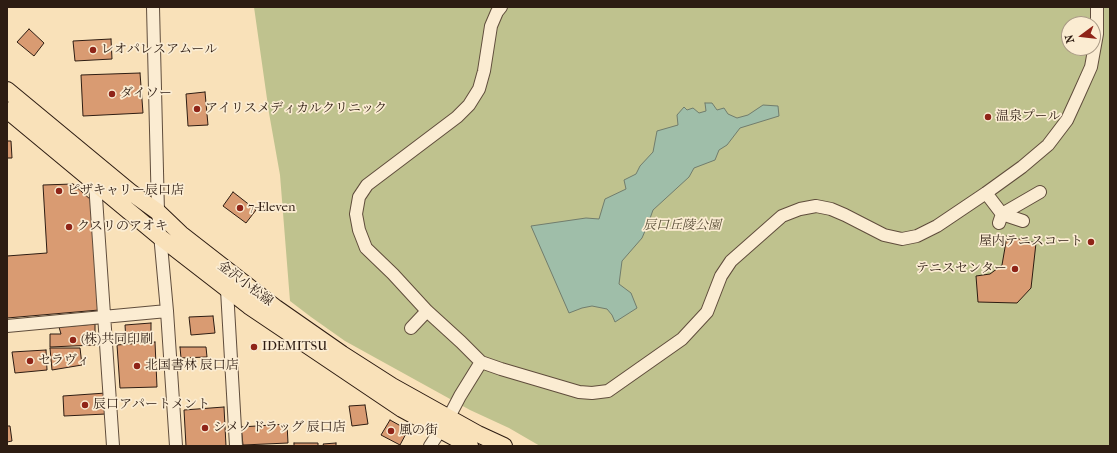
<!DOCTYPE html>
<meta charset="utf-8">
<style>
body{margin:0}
#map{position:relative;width:1117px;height:453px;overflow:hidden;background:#f9e1b9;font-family:"IM FELL French Canon",serif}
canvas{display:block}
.frame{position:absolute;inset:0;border:8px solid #2d1c12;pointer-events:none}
.north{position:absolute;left:1061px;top:16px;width:40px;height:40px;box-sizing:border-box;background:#fbecd2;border:1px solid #a99985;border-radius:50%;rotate:255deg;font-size:11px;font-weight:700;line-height:16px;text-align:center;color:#2d1c12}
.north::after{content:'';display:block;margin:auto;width:14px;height:18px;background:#8f2418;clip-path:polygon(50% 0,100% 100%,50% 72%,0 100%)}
</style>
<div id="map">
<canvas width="1117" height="453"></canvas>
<div class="frame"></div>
<div class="north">N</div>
</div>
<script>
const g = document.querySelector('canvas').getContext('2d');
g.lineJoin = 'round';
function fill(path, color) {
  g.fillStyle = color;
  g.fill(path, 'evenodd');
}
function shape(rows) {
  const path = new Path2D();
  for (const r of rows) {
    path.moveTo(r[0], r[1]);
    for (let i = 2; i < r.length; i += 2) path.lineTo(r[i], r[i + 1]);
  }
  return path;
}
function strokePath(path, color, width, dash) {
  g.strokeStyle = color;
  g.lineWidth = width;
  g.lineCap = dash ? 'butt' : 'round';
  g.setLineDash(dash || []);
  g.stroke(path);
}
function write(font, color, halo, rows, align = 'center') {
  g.font = font + ' "IM FELL French Canon","Noto Serif JP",serif';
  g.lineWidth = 3.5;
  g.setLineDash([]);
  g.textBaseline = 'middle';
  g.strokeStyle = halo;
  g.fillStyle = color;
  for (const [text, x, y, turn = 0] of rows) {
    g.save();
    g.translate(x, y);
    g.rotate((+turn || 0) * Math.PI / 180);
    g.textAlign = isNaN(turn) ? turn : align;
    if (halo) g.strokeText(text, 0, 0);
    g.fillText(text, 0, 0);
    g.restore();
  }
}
fill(shape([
 [254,7,1110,7,1110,446,540,446,509,428,470,410,345,341,311,317,290,301,280,175,269,113],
 [1069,24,1093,24,1093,48,1069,48]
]), '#bfc28e');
const water = shape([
 [705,103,712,103,717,110,724,108,728,114,737,118,748,115,763,105,778,106,779,116,740,128,727,145,719,150,715,160,694,168,689,177,653,210,648,224,642,238,622,261,619,284,631,293,637,308,615,322,612,315,607,309,592,306,582,308,569,313,531,226,586,218,599,219,605,199,626,189,624,180,636,174,640,166,653,152,657,131,678,125,677,115,684,107,687,110,693,108,699,113,706,111,705,103]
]);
fill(water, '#9fbea9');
strokePath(water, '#717d6d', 1);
const building = shape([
 [29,29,44,43,34,56,17,42,29,29],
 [111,39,112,59,75,61,73,41,111,39],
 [140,73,143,113,83,116,81,75,140,73],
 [205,92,208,125,188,126,186,94,205,92],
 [7,141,11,141,12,158,7,158,7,141],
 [73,184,91,200,99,310,7,318,7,256,47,253,43,185,73,184],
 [233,192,256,210,246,223,223,206,233,192],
 [1007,236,1036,243,1031,288,1017,303,978,302,976,276,990,274,1002,265,1007,236],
 [213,316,215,333,191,335,189,317,213,316],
 [151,323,151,340,126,341,125,325,151,323],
 [95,324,95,345,50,347,50,334,61,334,59,327,95,324],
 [155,342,157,387,120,388,117,345,155,342],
 [180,347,206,347,207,357,181,358,180,347],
 [50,348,80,348,82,365,52,370,50,348],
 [46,350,47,370,15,373,12,352,46,350],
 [106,393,106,414,64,416,63,396,106,393],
 [365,405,368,424,352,426,349,406,365,405],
 [224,407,226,446,186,446,184,410,224,407],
 [390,420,408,430,400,445,381,435,390,420],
 [287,424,288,443,243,445,241,427,287,424],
 [7,426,10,426,12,441,7,442,7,426],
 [294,443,318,443,318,446,294,446,294,443],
 [336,443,336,446,324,446,323,444,336,443]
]);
fill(building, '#d99b72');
strokePath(building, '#2d1c12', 1);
const minor = shape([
 [153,7,158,212,167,311,176,446],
 [501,7,497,12,491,26,484,71,479,89,469,105,457,117,367,185,359,197,356,214,359,230,366,248,393,274,427,311,461,342,481,362,501,369,579,392,592,393,608,391,682,339,707,312,721,276,731,261,782,216,800,209,816,206,831,209,845,215,884,235,902,239,917,236,937,226,986,193,1022,167,1048,145,1067,120,1078,96,1091,67,1097,34,1097,7],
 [95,183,113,446],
 [986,193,1002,214,1040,192],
 [999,223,1002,214,1023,221],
 [227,290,236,446],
 [7,326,167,311],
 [411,328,427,311],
 [430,446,449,417,460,396,481,362]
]);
const major = shape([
 [7,90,129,191,158,212,181,234,276,308,342,354,392,386,478,434,504,446],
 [7,110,160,237,249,306,402,409,470,446]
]);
strokePath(minor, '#604d3c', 14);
strokePath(major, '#2d1c12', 18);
strokePath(minor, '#fbecd2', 12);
strokePath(major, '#f9e1b9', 16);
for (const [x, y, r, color] of [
 [93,50,4,"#8f2418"],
 [112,94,4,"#8f2418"],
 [197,109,4,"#8f2418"],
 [988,117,4,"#8f2418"],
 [59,191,4,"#8f2418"],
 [240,208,4,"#8f2418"],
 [69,227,4,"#8f2418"],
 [1091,242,4,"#8f2418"],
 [1015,269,4,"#8f2418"],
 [73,340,4,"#8f2418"],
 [254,347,4,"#8f2418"],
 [30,361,4,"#8f2418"],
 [137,366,4,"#8f2418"],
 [85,405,4,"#8f2418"],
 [205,428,4,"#8f2418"],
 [391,431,4,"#8f2418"]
]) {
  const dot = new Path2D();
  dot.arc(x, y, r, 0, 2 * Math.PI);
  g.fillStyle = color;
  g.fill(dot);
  strokePath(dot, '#fbecd2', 1.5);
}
write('13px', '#2d1c12', '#fbecd2', [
 ["レオパレスアムール",101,50],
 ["ダイソー",120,94],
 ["アイリスメディカルクリニック",205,109],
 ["温泉プール",996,117],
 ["ピザキャリー辰口店",67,191],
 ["7-Eleven",248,208],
 ["クスリのアオキ",77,227],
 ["屋内テニスコート",1083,242,"right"],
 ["テニスセンター",1007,269,"right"],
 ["(株)共同印刷",81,340],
 ["IDEMITSU",262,347],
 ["セラヴィ",38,361],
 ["北国書林 辰口店",145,366],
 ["辰口アパートメント",93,405],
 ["シメノドラッグ 辰口店",213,428],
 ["風の街",399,431]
], 'left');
write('italic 13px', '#594e37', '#fbecd2', [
 ["辰口丘陵公園",682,226]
]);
write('13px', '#2d1c12', '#fbecd2', [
 ["金沢小松線",245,284,37]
]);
</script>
